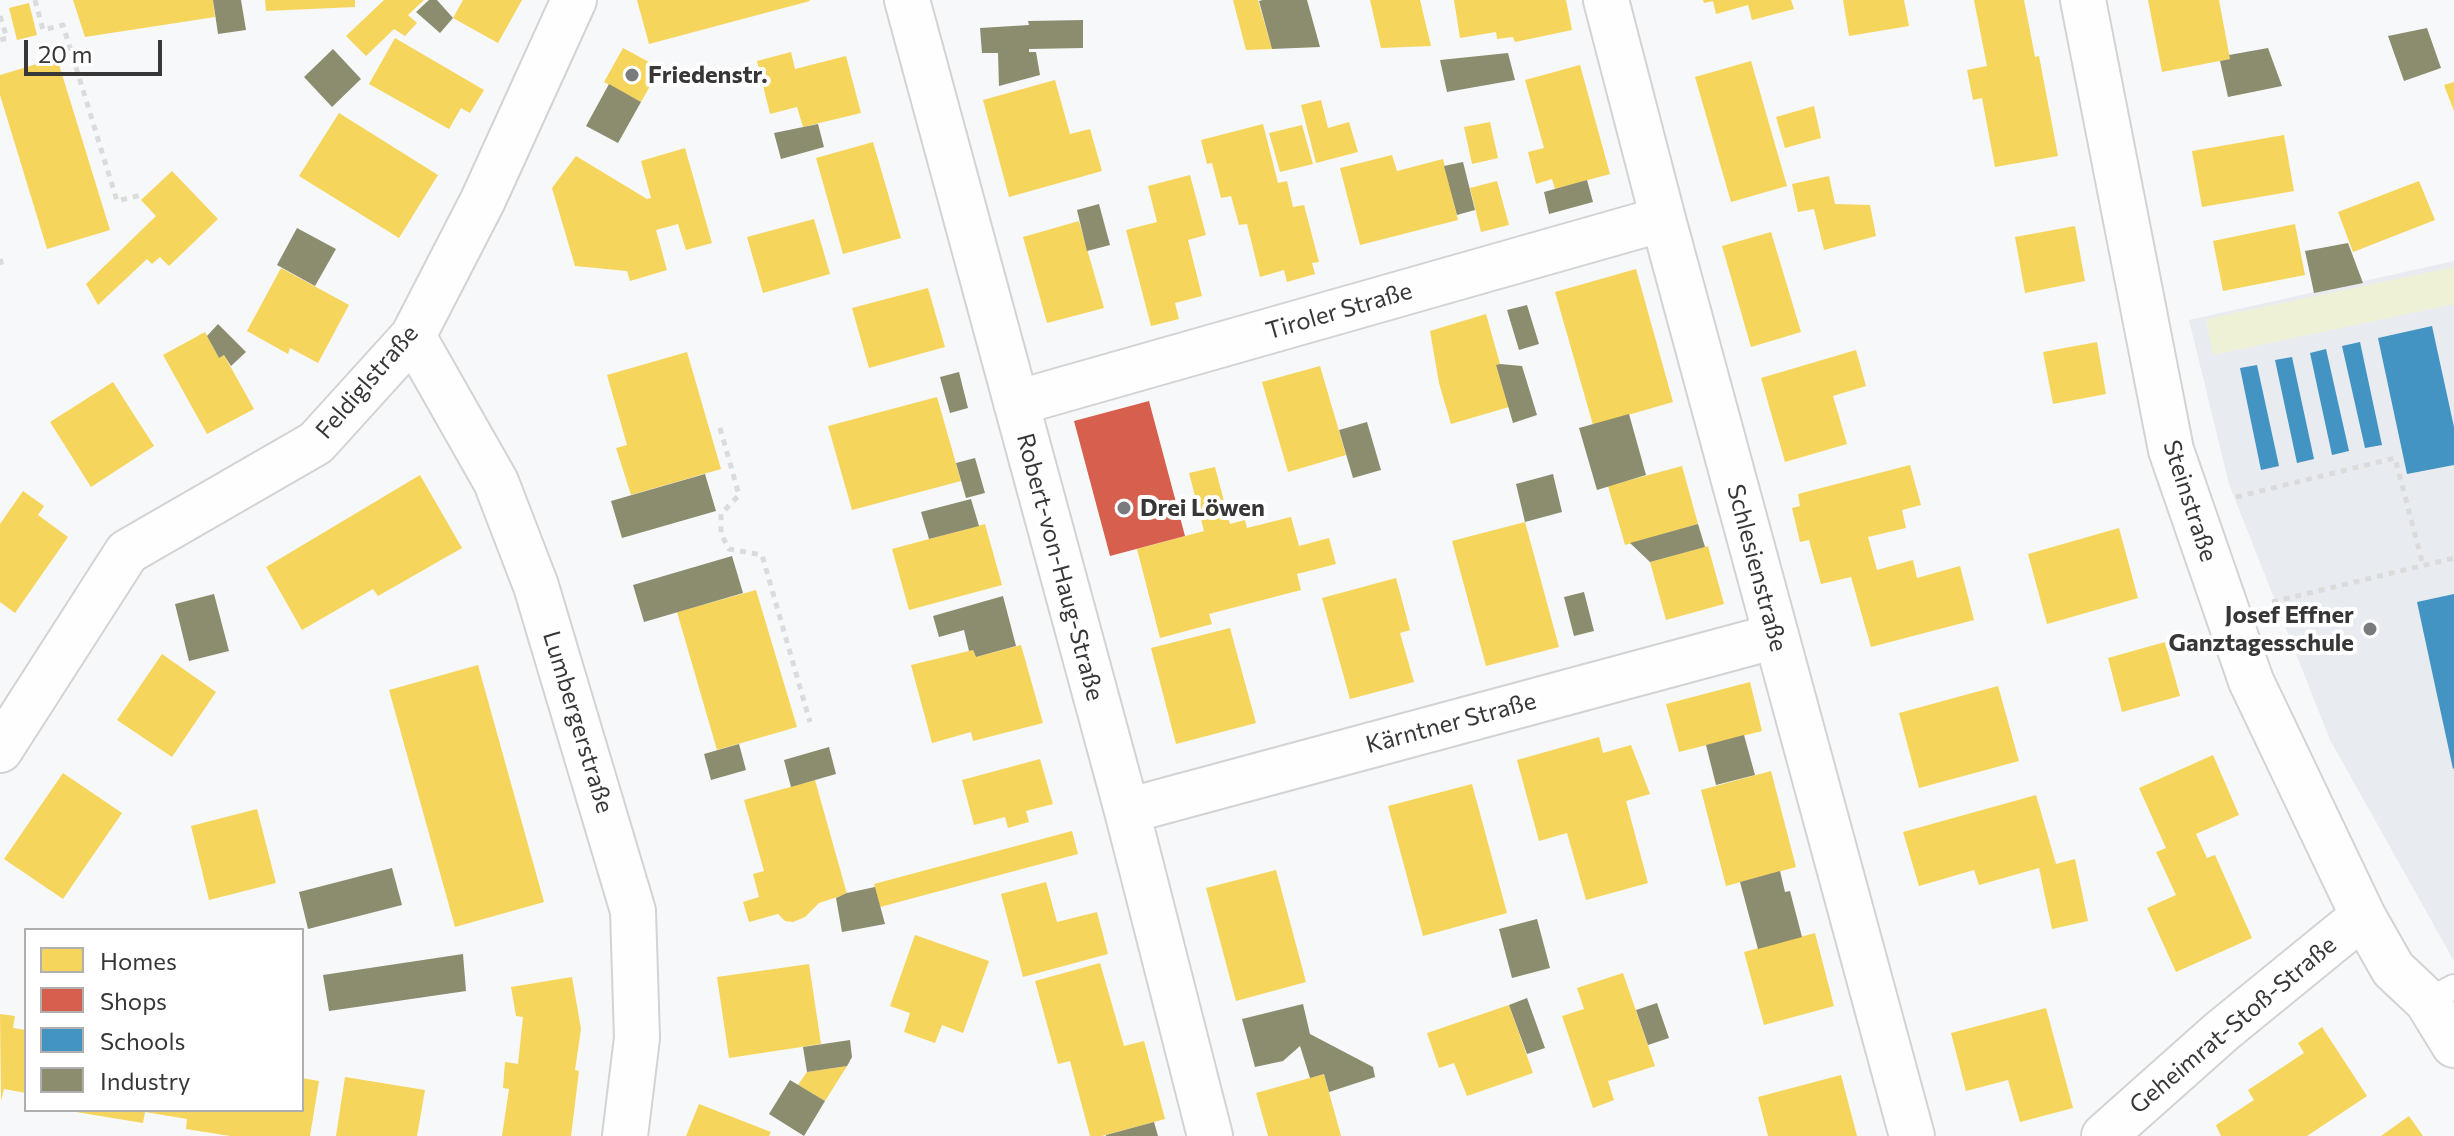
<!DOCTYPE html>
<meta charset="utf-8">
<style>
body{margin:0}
#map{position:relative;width:2454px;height:1136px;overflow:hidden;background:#f7f8f9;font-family:Commissioner,sans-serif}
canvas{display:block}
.legend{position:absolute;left:24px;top:928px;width:280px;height:184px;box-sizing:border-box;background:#fff;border:2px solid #afafaf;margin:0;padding:10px 14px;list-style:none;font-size:24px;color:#373738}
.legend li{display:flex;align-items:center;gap:16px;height:40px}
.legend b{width:40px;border:2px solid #afafaf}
.scale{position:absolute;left:24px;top:40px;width:138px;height:36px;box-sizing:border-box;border:4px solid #373738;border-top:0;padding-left:10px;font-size:24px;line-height:28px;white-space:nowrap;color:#373738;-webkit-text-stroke:6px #fff;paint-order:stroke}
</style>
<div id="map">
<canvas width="2454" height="1136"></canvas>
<ul class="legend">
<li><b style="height:22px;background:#f6d55c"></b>Homes</li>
<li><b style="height:22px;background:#d6604d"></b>Shops</li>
<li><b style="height:22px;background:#4393c3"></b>Schools</li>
<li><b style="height:22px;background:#8c8c6e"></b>Industry</li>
</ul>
<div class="scale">20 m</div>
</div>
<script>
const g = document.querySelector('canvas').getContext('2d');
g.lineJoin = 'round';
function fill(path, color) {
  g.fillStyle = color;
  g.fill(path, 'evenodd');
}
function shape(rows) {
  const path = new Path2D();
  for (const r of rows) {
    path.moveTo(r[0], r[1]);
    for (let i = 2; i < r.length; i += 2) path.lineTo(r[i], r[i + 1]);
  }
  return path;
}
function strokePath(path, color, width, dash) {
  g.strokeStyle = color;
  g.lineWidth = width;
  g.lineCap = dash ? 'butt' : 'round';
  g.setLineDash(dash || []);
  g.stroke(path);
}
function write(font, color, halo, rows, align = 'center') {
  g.font = font + ' Commissioner,sans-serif';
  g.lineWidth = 8;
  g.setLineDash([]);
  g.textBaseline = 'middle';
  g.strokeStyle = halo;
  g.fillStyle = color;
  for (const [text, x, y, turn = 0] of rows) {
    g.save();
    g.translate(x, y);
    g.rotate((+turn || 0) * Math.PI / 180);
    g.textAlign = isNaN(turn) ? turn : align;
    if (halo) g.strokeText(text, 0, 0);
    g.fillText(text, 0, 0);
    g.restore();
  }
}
fill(shape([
 [2454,261,2454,961,2330,740,2229,484,2189,320]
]), '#e8ebf0');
fill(shape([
 [2454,267,2454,304,2213,355,2206,319]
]), '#eff1d6');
fill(shape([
 [73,0,213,0,215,17,85,37],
 [265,0,355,0,355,7,266,11],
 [384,0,424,0,408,15,417,23,405,36,394,29,366,56,346,36],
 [463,0,522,0,498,43,453,18],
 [637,0,809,0,810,1,649,44],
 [1233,0,1258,0,1272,49,1246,50],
 [1370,0,1420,0,1431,46,1381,48],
 [1454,0,1566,0,1572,30,1515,42,1513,37,1497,39,1496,32,1460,38],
 [1703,0,1791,0,1794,9,1752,20,1748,5,1716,14,1713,1,1704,3],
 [1843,0,1904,0,1909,26,1849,36],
 [1974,0,2024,0,2035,57,2039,56,2058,156,1995,167,1982,98,1973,100,1967,70,1987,66],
 [2148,0,2219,0,2230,59,2162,72],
 [29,3,37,35,17,40,9,8],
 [395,38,484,90,470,113,461,108,449,129,369,84],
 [623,48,660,68,641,102,604,82],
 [791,52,795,69,846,56,861,113,803,127,797,107,770,114,757,61],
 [57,58,110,230,47,249,0,95,0,75],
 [1751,61,1787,186,1731,202,1695,77],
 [1580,65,1610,174,1555,189,1552,179,1536,184,1528,152,1544,148,1525,80],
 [1055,80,1070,134,1090,129,1102,171,1009,197,983,100],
 [2454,82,2454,111,2444,85],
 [1321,100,1328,128,1349,122,1358,152,1316,163,1301,105],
 [1814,106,1821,138,1785,148,1776,117],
 [339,113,438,175,399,238,299,176],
 [1490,122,1498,158,1472,164,1464,127],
 [1263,124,1278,183,1287,181,1293,207,1304,205,1319,262,1312,263,1315,274,1287,282,1284,270,1260,277,1247,224,1239,225,1231,196,1221,198,1212,163,1207,164,1201,140],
 [1302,125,1313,164,1280,172,1269,133],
 [2284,135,2294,191,2202,207,2192,151],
 [873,142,901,238,843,254,816,158],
 [685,148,712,243,686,250,678,224,656,230,667,270,630,281,627,271,575,266,552,188,576,156,647,199,651,198,641,161],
 [1392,155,1397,171,1443,159,1458,220,1360,245,1340,168],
 [172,171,218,219,169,266,160,257,152,264,147,259,98,305,86,284,156,216,141,200],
 [1190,175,1206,235,1188,240,1202,296,1175,303,1179,319,1151,326,1126,230,1157,222,1148,186],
 [1829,176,1835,204,1870,205,1876,236,1824,250,1814,209,1798,212,1792,184],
 [1497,181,1509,225,1481,232,1470,188],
 [2419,181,2435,220,2353,252,2338,212],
 [814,219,830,274,763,293,747,237],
 [1079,221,1104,308,1047,323,1023,237],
 [2295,224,2305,275,2223,291,2213,241],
 [2075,226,2085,281,2025,293,2015,237],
 [1771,232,1801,332,1751,347,1722,246],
 [281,268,349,305,318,363,290,348,288,354,247,331],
 [1636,269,1673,402,1593,425,1555,292],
 [928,288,945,347,869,368,852,308],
 [1486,314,1500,364,1496,365,1509,407,1451,424,1439,383,1430,331],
 [205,332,219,358,224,355,254,409,207,434,163,355],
 [2097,342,2106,394,2053,404,2043,352],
 [1856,350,1866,386,1833,396,1847,444,1785,462,1761,378],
 [687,352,721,469,631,495,616,448,627,445,607,375],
 [1320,366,1346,455,1288,472,1262,382],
 [113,382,154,446,91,487,50,422],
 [937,397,961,481,852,510,828,426],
 [1910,465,1921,505,1902,510,1906,528,1868,537,1877,570,1913,560,1917,578,1960,566,1974,620,1871,647,1851,577,1821,584,1809,540,1800,542,1792,508,1800,506,1798,494],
 [1682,466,1698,524,1625,545,1608,486],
 [1215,467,1230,524,1245,520,1247,528,1291,517,1299,546,1329,538,1336,564,1297,574,1301,590,1209,614,1212,624,1160,638,1137,549,1204,531,1189,473],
 [420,475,462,548,378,596,373,589,302,630,266,567],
 [23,491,44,506,38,515,68,537,15,613,0,602,0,524],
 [1525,522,1559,647,1486,666,1452,541],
 [985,524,1002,585,909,610,892,549],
 [2119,528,2138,598,2047,624,2028,554],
 [1708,546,1724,604,1666,620,1650,562],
 [1396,578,1410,630,1400,633,1414,682,1350,699,1322,598],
 [756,590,797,727,717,750,677,612],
 [1230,628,1256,723,1176,744,1151,648],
 [2165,642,2180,696,2122,712,2108,658],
 [1021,645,1043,723,973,741,971,732,932,743,911,665,973,650,976,657],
 [162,654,216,692,172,757,117,720],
 [478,665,544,902,455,927,389,690],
 [1750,682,1762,731,1679,752,1666,704],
 [1998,686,2019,761,1919,788,1899,713],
 [1599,737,1603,753,1631,745,1650,794,1626,801,1648,883,1586,900,1567,833,1539,841,1517,760],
 [2213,755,2239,815,2196,834,2207,858,2215,855,2252,938,2176,972,2147,908,2176,895,2156,852,2166,848,2139,788],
 [1040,759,1053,804,1026,811,1029,822,1008,828,1005,817,974,825,962,780],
 [1771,771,1796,867,1726,886,1701,790],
 [63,773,122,813,63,899,4,859],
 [815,780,847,894,819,903,805,917,793,922,785,921,778,914,749,922,743,902,759,897,753,874,764,871,744,800],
 [1472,784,1507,913,1423,936,1388,806],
 [2036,795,2056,864,2075,859,2088,921,2052,929,2039,868,1979,885,1974,870,1919,886,1903,832],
 [257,809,276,883,209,900,191,826],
 [1072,831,1078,854,880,907,874,884],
 [1276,870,1306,982,1236,1001,1206,888],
 [1046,882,1057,922,1097,912,1108,954,1023,977,1001,894],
 [1815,933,1834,1006,1764,1025,1744,952],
 [915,935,989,961,963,1033,942,1025,935,1043,904,1032,910,1013,890,1006],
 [1100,963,1124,1046,1144,1041,1165,1119,1102,1136,1090,1136,1070,1061,1058,1064,1035,981],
 [809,964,821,1044,729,1058,717,977],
 [1623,973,1655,1066,1608,1081,1614,1100,1593,1108,1562,1016,1584,1009,1577,988],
 [572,977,581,1029,575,1070,579,1071,571,1136,502,1136,509,1089,503,1088,505,1062,518,1064,523,1017,516,1016,511,987],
 [1509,1005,1533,1073,1467,1096,1454,1063,1439,1068,1427,1033],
 [2046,1008,2073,1108,2020,1122,2008,1080,1966,1091,1951,1033],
 [0,1014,15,1016,13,1028,26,1030,26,1093,4,1089,1,1101],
 [2322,1027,2367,1096,2307,1136,2221,1136,2216,1125,2254,1100,2248,1090,2304,1053,2298,1043],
 [847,1066,825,1101,798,1085,807,1072],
 [1324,1074,1341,1136,1268,1136,1256,1093],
 [1841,1075,1857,1136,1768,1136,1758,1097],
 [345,1077,425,1090,417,1136,336,1136],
 [302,1078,319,1081,310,1136,230,1136,186,1129,187,1119,145,1112,143,1123,76,1112,302,1110],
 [699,1104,771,1132,769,1136,686,1136],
 [2409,1116,2423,1136,2381,1136]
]), '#f6d55c');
fill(shape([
 [1149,401,1185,536,1110,556,1074,421]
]), '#d6604d');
fill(shape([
 [2432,326,2454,427,2454,465,2407,474,2378,338],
 [2360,342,2382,445,2365,448,2342,346],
 [2326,349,2349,451,2332,455,2310,353],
 [2292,357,2314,459,2297,463,2275,360],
 [2257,365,2279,466,2261,470,2240,368],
 [2454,594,2454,768,2453,769,2417,602]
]), '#4393c3');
fill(shape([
 [213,0,241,0,246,30,218,34],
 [429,0,437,0,453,18,440,33,416,12],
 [1263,0,1307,0,1320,47,1272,49,1259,1],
 [1083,20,1083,48,1029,49,1029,52,1036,52,1040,75,999,86,998,53,982,53,980,28,1029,25,1028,21],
 [2427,28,2441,68,2404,81,2388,36],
 [2268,48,2282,86,2228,97,2220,61,2230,59,2229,55],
 [333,49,361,79,332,107,304,77],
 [1508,53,1515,80,1447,92,1440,60],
 [609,84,641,102,618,143,586,126],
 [818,124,824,147,781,159,774,133],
 [1463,162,1475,210,1457,215,1444,166],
 [1587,180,1593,202,1549,214,1544,192],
 [1099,204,1110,245,1087,251,1077,210],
 [297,228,336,249,315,286,277,265],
 [2348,243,2363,283,2314,293,2305,251],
 [1527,305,1539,344,1519,350,1507,310],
 [218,324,246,352,231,366,224,355,219,358,207,336],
 [1500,364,1522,366,1537,415,1513,423,1496,365],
 [959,372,968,408,950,413,940,377],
 [1629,414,1646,475,1597,490,1579,428],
 [1367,422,1381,470,1353,478,1339,430],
 [975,458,985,493,966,498,956,463],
 [705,474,716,511,622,538,611,501],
 [1553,474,1562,512,1525,522,1516,484],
 [971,499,979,526,929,539,921,512],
 [1698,524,1705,547,1650,562,1630,543],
 [732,556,743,593,644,622,633,585],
 [1584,592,1594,631,1574,636,1564,597],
 [214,594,229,651,189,661,175,604],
 [1003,596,1016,646,976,657,973,650,969,651,964,630,939,637,933,616],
 [1744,735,1755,775,1716,785,1706,745],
 [739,744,746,770,711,780,704,754],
 [829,747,836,774,791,787,784,760],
 [392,868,402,905,308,929,299,892],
 [1780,871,1785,892,1790,891,1802,937,1758,949,1740,882],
 [875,887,885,924,842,932,836,898,847,893],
 [1537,919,1550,968,1512,978,1499,929],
 [463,954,466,991,329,1011,323,975],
 [1527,998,1545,1048,1527,1054,1509,1005],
 [1657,1003,1669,1038,1648,1045,1636,1010],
 [1303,1004,1310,1034,1373,1067,1375,1077,1329,1092,1324,1074,1310,1078,1300,1046,1283,1061,1255,1067,1242,1019],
 [850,1040,852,1057,847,1066,807,1072,803,1047],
 [790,1080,825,1101,804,1136,769,1114],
 [1154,1122,1158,1136,1106,1136,1106,1135]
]), '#8c8c6e');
const lane = shape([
 [2427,1001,2454,987]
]);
const street = shape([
 [907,0,1127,811,1210,1136],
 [1606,0,1663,219,1912,1136],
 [2083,0,2171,450,2251,681,2363,916,2393,969,2427,1001,2454,1045],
 [413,336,496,482,536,586,633,911,637,1038,625,1136],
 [1016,403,1663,219],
 [0,750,127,552,316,443,413,336,483,200,574,0],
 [1127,811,1776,636],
 [2104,1136,2222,1031,2363,916]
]);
strokePath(lane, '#d2d3d4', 28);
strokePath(street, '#d2d3d4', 48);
strokePath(shape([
 [35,0,43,30,63,25,117,201,141,195],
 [0,16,7,38,0,40],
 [0,259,2,266],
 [720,428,739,495,721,514,721,534,729,549,762,555,810,722],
 [2236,497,2395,458,2423,565],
 [2272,602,2454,558]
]), '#dbdbdc', 5, [6, 6]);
strokePath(lane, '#fefefe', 24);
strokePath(street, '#fefefe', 44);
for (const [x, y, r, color] of [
 [632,75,8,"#7a7b7c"],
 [1124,508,8,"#7a7b7c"],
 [2370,629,8,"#7a7b7c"]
]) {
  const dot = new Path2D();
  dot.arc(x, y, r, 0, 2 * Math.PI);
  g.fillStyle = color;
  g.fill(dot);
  strokePath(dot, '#fff', 3);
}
write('bold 24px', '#373738', '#fff', [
 ["Friedenstr.",648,75],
 ["Drei Löwen",1140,508],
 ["Josef Effner",2354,615,"right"],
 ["Ganztagesschule",2354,643,"right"]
], 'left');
write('24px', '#373738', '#fff', [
 ["Tiroler Straße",1339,311,-16],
 ["Feldiglstraße",367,382,-49],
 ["Steinstraße",2190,501,72],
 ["Robert-von-Haug-Straße",1060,567,75],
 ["Schlesienstraße",1757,568,75],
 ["Lumbergerstraße",578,722,73],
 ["Kärntner Straße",1451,723,-15],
 ["Geheimrat-Stoß-Straße",2233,1025,-40]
]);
</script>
